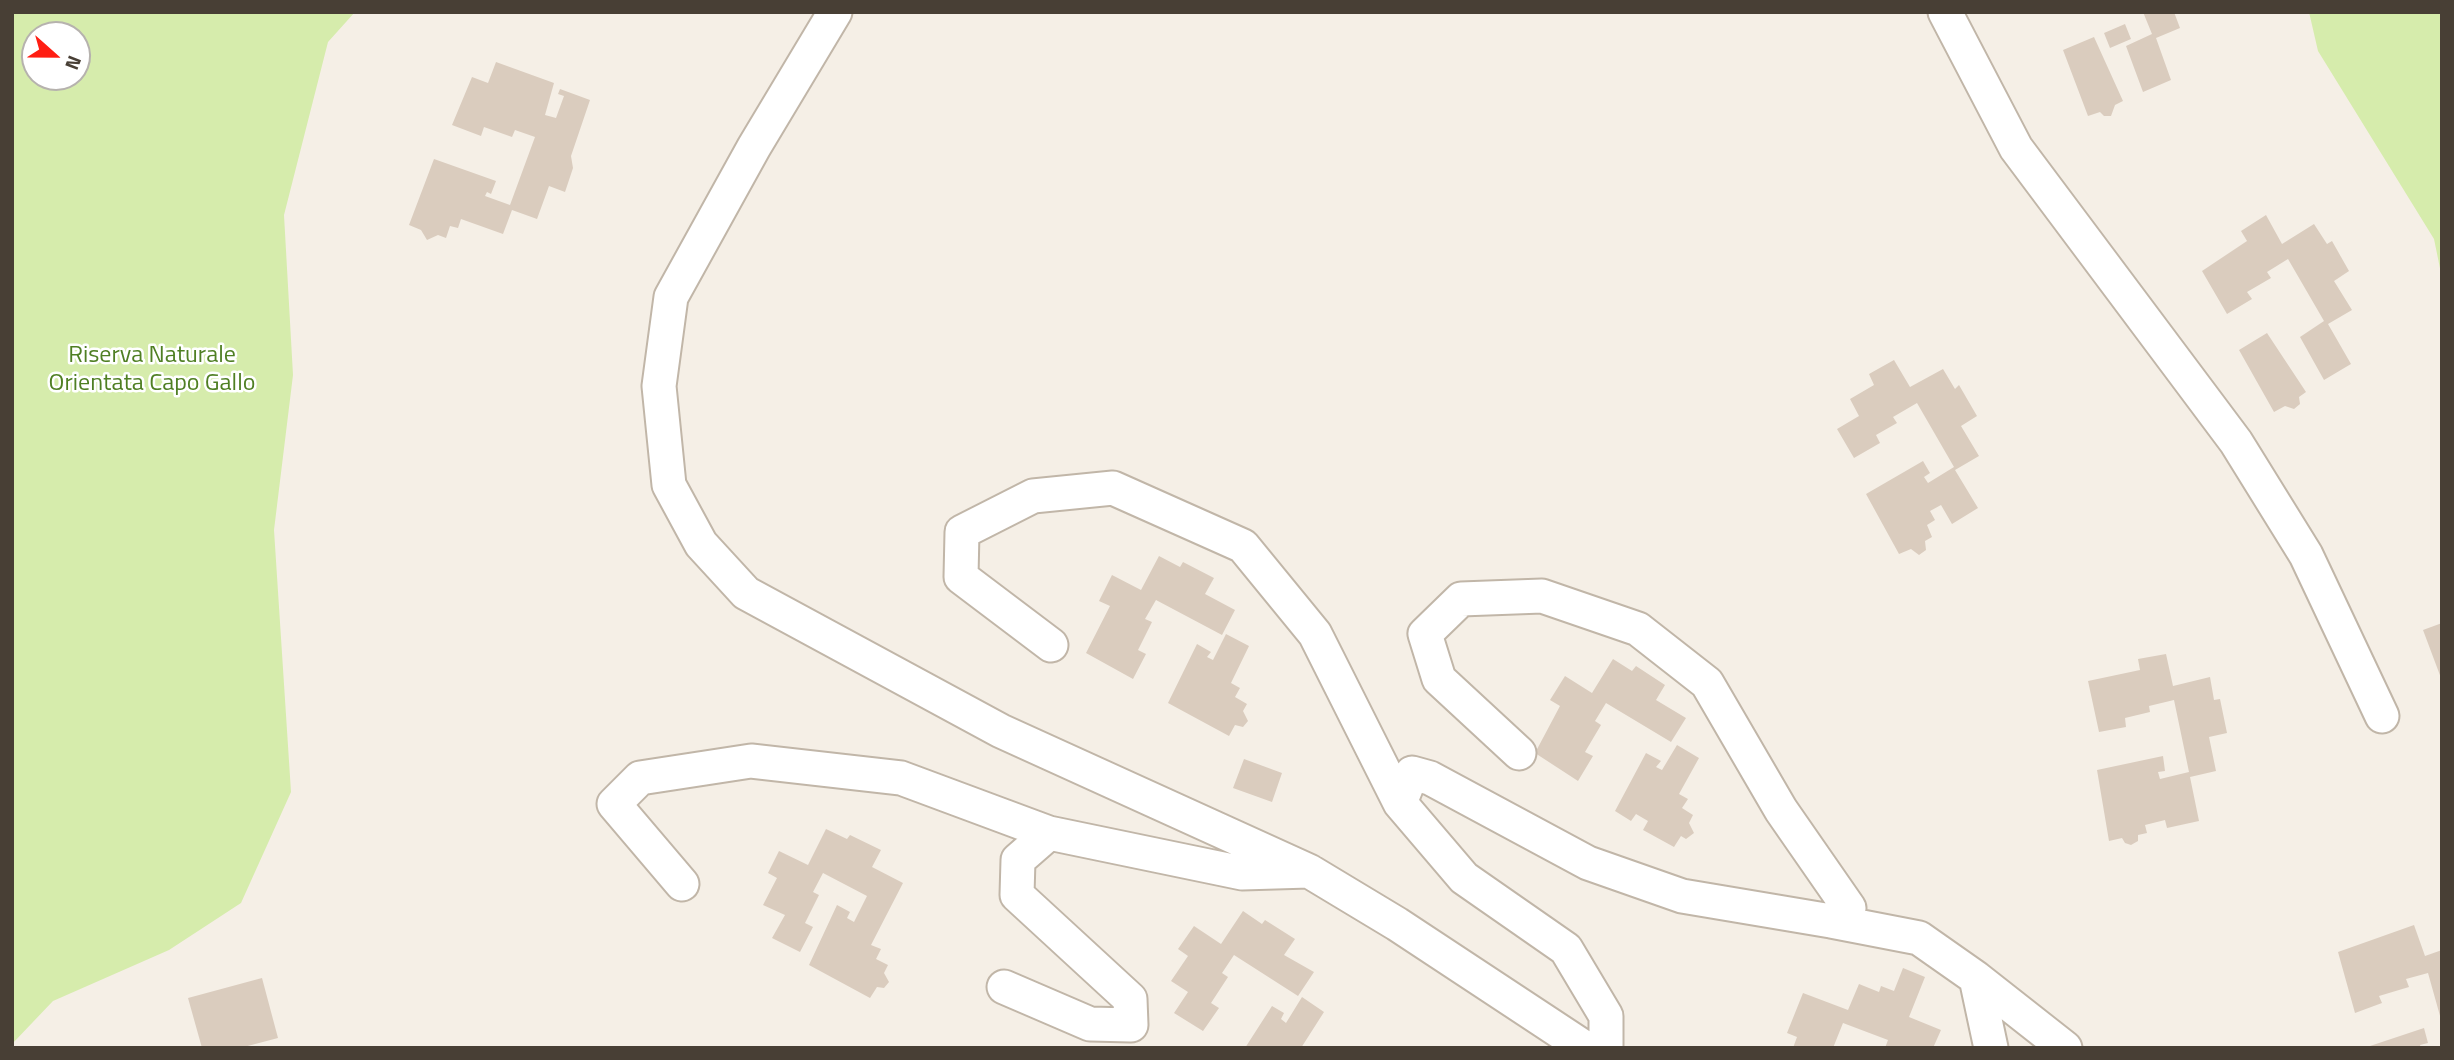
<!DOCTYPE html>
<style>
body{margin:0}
#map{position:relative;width:2454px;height:1060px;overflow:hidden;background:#f5efe6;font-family:"Titillium Web",sans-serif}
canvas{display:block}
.frame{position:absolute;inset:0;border:14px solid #483f35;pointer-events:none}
.north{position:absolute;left:21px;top:21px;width:70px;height:70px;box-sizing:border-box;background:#fff;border:2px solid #b6b2ae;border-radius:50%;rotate:111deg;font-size:19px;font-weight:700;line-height:28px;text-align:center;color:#483f35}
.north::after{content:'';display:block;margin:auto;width:24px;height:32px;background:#ff1e13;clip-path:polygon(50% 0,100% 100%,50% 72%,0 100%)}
</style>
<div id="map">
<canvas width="2454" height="1060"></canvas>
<div class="frame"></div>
<div class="north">N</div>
</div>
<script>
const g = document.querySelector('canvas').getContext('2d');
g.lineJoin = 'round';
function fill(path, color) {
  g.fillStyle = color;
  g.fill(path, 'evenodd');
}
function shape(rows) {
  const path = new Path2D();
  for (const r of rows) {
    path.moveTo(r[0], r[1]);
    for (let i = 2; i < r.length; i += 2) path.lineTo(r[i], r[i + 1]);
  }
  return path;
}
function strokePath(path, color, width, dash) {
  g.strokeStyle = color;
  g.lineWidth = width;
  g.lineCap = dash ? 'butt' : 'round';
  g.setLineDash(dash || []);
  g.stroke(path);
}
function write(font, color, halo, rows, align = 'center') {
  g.font = font + ' "Titillium Web",sans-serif';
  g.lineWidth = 5;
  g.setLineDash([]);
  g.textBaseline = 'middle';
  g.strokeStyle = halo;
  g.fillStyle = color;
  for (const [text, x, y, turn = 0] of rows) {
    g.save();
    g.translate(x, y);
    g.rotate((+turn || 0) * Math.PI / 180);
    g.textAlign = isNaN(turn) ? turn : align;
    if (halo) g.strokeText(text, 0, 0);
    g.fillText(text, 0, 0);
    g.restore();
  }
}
fill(shape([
 [12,12,355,12,328,42,284,215,293,375,274,530,291,792,241,903,169,950,53,1001,12,1044],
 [35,35,77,35,77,77,35,77],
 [2309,12,2442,12,2442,278,2434,239,2318,51]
]), '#d6ecac');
fill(shape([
 [2143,12,2174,12,2180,28,2156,38,2171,80,2143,92,2126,46,2152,34],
 [2125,24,2131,39,2110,48,2104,33],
 [2094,37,2123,101,2115,105,2111,116,2104,116,2100,112,2088,116,2063,50],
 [496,62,554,83,545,115,556,118,564,96,558,94,560,89,590,100,571,156,573,168,565,192,549,186,537,219,512,210,503,234,461,219,458,228,450,226,446,238,438,235,427,240,421,230,409,225,434,159,496,181,491,194,487,192,485,196,510,205,535,137,515,130,512,137,484,127,481,136,452,125,472,77,488,83],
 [2266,215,2282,244,2314,224,2327,244,2332,241,2349,271,2334,281,2352,310,2328,324,2351,364,2324,380,2300,337,2324,321,2288,259,2267,272,2271,278,2247,292,2252,299,2227,314,2202,271,2247,241,2241,231],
 [2267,333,2306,392,2299,397,2300,404,2294,409,2285,406,2274,412,2239,350],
 [1894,360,1910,387,1943,369,1955,389,1959,385,1977,416,1961,426,1979,456,1955,470,1978,508,1952,524,1941,505,1930,511,1935,520,1927,525,1932,537,1925,541,1926,550,1919,555,1911,549,1899,554,1866,494,1923,461,1930,473,1924,477,1928,483,1954,467,1917,403,1893,417,1897,423,1876,435,1880,443,1854,458,1837,429,1859,416,1850,399,1874,385,1869,374],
 [1159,556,1180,567,1183,562,1214,578,1205,594,1235,610,1222,635,1156,600,1145,619,1152,622,1138,650,1146,654,1133,679,1086,653,1110,606,1099,601,1112,575,1141,590],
 [2442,623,2442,678,2441,678,2423,630],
 [1226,634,1249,646,1231,683,1240,688,1235,697,1247,704,1243,711,1248,721,1243,727,1235,725,1229,736,1168,703,1197,644,1211,652,1207,657,1213,660],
 [2166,654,2173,686,2210,677,2214,700,2220,699,2227,733,2209,737,2216,771,2190,777,2199,821,2167,828,2165,820,2145,825,2147,833,2138,835,2138,841,2131,845,2125,843,2122,838,2109,841,2097,770,2163,756,2165,771,2158,772,2160,779,2189,772,2174,700,2149,706,2150,712,2125,718,2126,727,2099,732,2088,681,2140,670,2138,659],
 [1613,659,1632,671,1636,666,1665,685,1656,700,1686,718,1671,742,1606,703,1595,721,1601,725,1585,752,1593,756,1578,781,1535,753,1560,706,1550,700,1565,676,1592,693],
 [1677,745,1699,758,1679,794,1688,799,1682,808,1693,815,1689,823,1694,833,1686,839,1681,836,1674,847,1643,830,1648,821,1636,814,1631,821,1615,811,1646,753,1661,761,1656,767,1662,770],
 [1244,759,1282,773,1272,802,1233,788],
 [826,829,847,839,850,835,881,850,872,867,903,883,871,945,881,949,876,959,888,965,884,973,889,982,884,988,877,987,870,998,809,965,837,905,850,912,847,918,854,922,867,896,823,873,813,892,819,895,805,923,813,927,800,952,772,938,785,915,763,905,777,878,768,873,779,851,808,865],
 [1243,911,1262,924,1265,920,1295,939,1284,955,1314,972,1298,996,1234,955,1222,973,1228,977,1211,1003,1219,1008,1203,1031,1174,1013,1188,992,1171,981,1188,956,1178,949,1194,926,1221,944],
 [2414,925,2425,956,2442,950,2442,1023,2428,973,2406,979,2409,987,2379,996,2382,1003,2355,1013,2338,952],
 [1903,968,1925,977,1909,1017,1941,1030,1933,1048,1885,1048,1888,1040,1843,1023,1833,1048,1793,1048,1797,1037,1787,1033,1803,993,1848,1010,1859,984,1879,992,1881,986,1894,991],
 [262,978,278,1038,240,1048,202,1048,188,998],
 [1302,997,1324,1012,1301,1048,1245,1048,1272,1006,1284,1013,1281,1019,1286,1023],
 [2424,1028,2428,1043,2420,1045,2421,1048,2364,1048]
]), '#daccbe');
const minor = shape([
 [835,12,754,147,671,297,659,386,669,485,701,544,746,593,1001,731,1309,871],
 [1945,12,2016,148,2236,442,2306,555,2382,716],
 [1051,645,961,577,962,532,1033,496,1113,488,1243,546,1315,634,1400,803,1464,878,1566,949,1606,1016,1606,1048],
 [1400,803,1412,773,1430,778,1588,863,1682,896,1831,921,1849,908,1781,810,1707,683,1638,629,1542,596,1461,599,1425,634,1439,679,1519,753],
 [682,884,614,804,640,778,751,761,901,778,1049,833],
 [1831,921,1919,938,1976,978,1991,1048],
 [1976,978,2065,1048],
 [1004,987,1090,1024,1131,1025,1130,999,1017,895,1018,860,1049,833,1242,873,1309,871,1397,924,1585,1048]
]);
strokePath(minor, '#c1b6a8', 37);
strokePath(minor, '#fff', 33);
write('24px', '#4f7f23', '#fff', [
 ["Riserva Naturale",152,356],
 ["Orientata Capo Gallo",152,384]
]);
</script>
